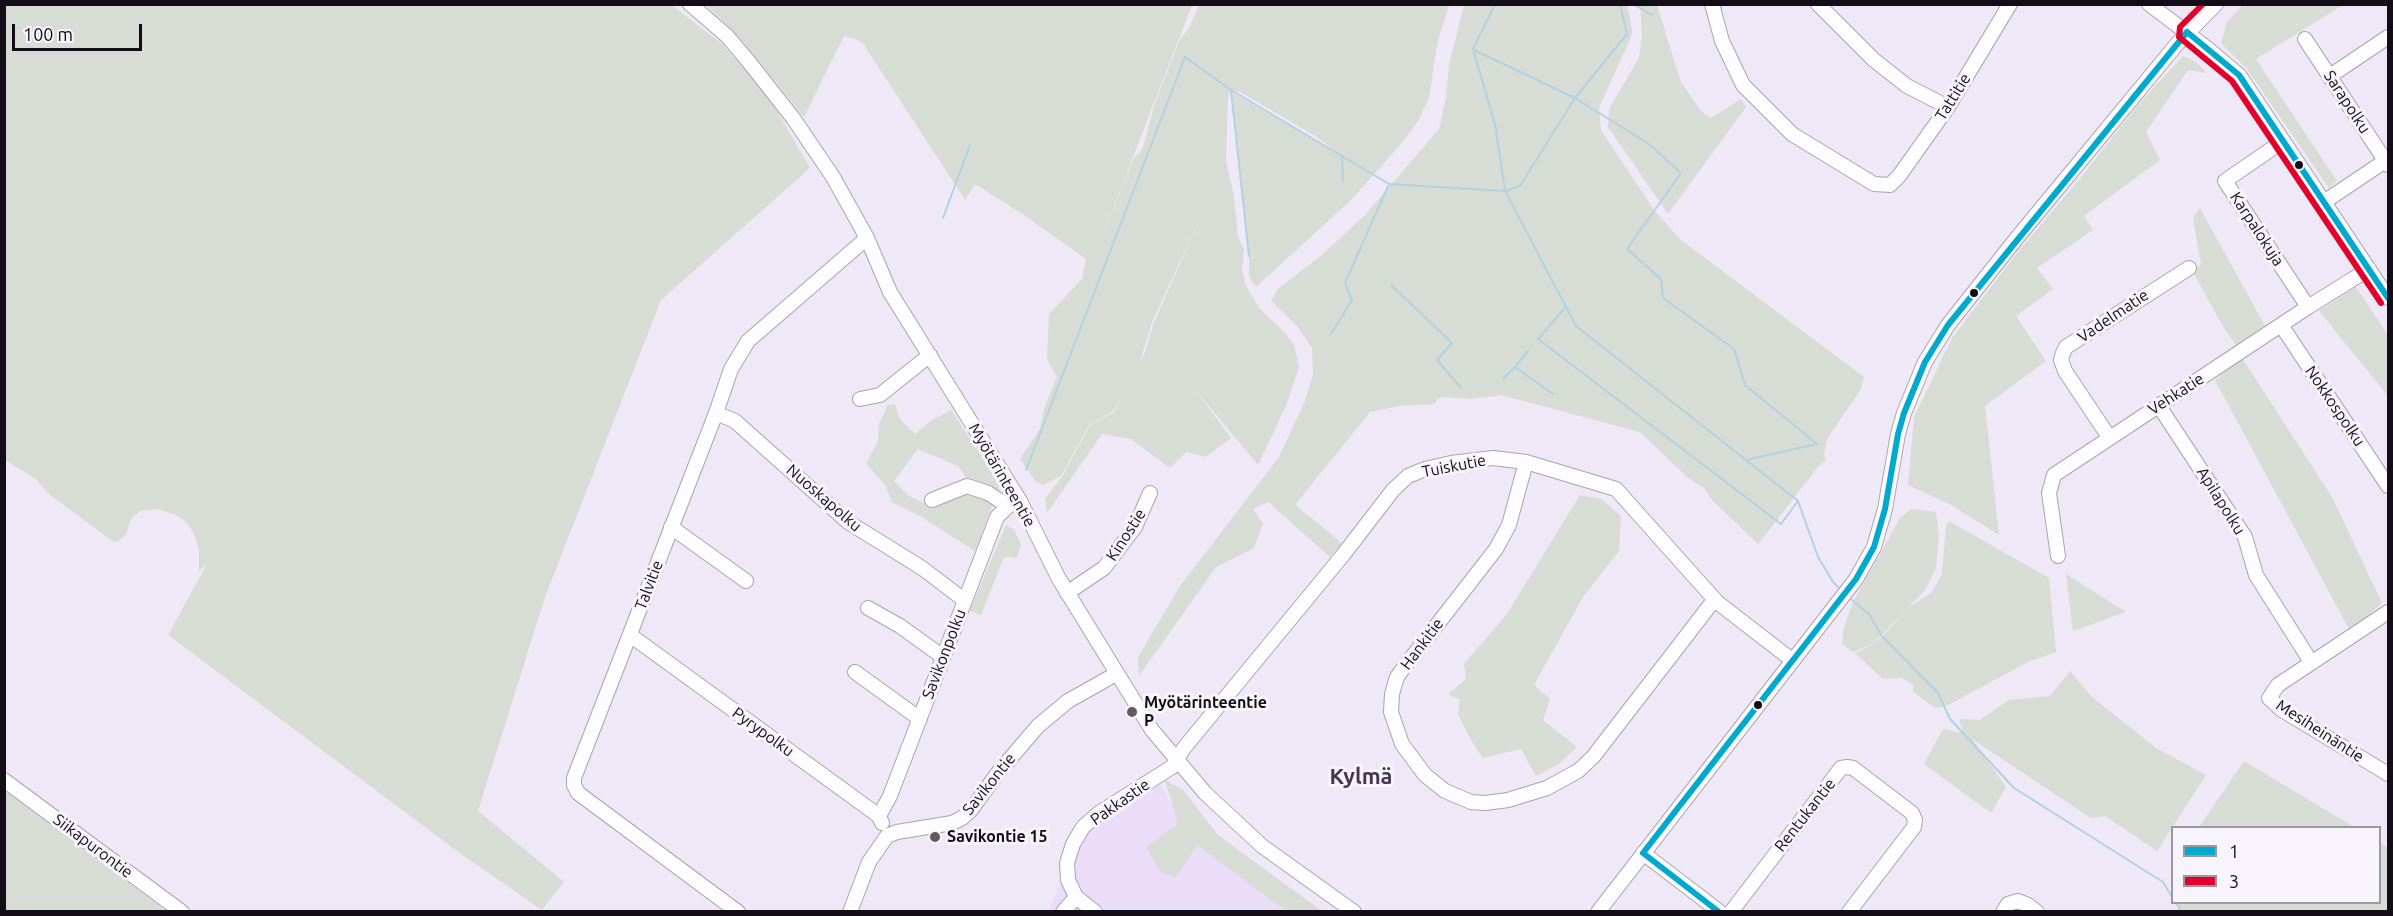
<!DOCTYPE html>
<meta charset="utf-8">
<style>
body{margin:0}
#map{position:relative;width:2393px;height:916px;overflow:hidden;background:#efe8f7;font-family:Ubuntu,sans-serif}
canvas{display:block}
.frame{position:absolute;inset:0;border:6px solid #130d18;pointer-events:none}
.legend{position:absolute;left:2171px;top:826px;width:210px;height:78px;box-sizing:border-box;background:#f7f4fb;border:2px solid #9c98a0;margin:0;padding:8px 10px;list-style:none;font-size:18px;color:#130d18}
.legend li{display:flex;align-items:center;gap:12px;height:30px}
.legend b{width:30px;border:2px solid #9c98a0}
.scale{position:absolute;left:12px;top:24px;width:130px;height:27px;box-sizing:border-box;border:3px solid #130d18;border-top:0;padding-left:8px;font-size:18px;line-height:21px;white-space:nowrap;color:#130d18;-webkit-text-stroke:4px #f7f4fb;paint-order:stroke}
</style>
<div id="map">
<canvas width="2393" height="916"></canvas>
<div class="frame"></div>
<ul class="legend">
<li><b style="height:8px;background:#00a9ce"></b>1</li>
<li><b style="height:8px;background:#e4002b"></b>3</li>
</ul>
<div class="scale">100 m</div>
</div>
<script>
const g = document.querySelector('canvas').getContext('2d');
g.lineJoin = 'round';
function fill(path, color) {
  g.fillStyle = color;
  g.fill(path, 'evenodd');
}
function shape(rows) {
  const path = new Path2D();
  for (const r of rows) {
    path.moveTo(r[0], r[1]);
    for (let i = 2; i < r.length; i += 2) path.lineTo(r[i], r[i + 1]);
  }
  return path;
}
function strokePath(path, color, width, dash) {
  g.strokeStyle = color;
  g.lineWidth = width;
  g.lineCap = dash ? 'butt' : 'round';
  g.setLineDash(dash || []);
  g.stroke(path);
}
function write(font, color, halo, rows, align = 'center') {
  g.font = font + ' Ubuntu,sans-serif';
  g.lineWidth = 6;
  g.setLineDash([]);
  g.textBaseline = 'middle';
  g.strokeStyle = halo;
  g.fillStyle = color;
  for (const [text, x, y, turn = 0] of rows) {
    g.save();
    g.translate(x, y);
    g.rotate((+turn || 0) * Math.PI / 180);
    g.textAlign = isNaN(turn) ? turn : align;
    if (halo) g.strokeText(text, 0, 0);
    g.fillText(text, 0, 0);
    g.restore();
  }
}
fill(shape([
 [1154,773,1192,838,1297,912,1048,912,1092,813]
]), '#ebdcf9');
fill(shape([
 [2244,4,2343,5,2256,59,2337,181,2329,188,2247,69,2221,43,2227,22],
 [4,5,671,5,720,42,769,97,810,168,661,300,545,597,478,811,564,882,542,910,464,856,168,635,207,564,199,571,199,551,195,536,188,524,178,516,158,509,140,511,132,518,125,536,115,543,50,495,36,479,5,460],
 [706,5,1192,5,1100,242,1134,157,1139,154,1144,144,1154,106,1179,41,1189,28,1199,5,1449,5,1437,44,1429,98,1418,121,1401,144,1351,200,1256,287,1249,277,1249,256,1231,92,1336,152,1317,137,1240,92,1231,90,1228,96,1226,161,1234,196,1238,237,1244,249,1242,268,1245,284,1260,309,1285,333,1294,345,1299,367,1286,406,1258,465,1194,388,1231,438,1206,457,1186,452,1170,468,1131,439,1102,434,1047,513,1045,499,1062,477,1090,425,1113,413,1120,400,1112,412,1089,425,1061,476,1043,485,1036,482,1020,459,1040,429,1044,409,1057,377,1047,360,1049,314,1082,279,1086,259,1024,215,975,184,965,200,864,45,858,40,844,36,804,117,741,39],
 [1201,216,1153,325,1144,355,1140,361,1152,322],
 [1464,5,1627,5,1632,29,1631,37,1599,108,1601,130,1654,210,1681,240,1864,377,1861,389,1827,439,1824,455,1826,460,1817,468,1750,555,1758,544,1713,501,1704,488,1687,477,1640,432,1501,395,1471,399,1443,397,1437,399,1435,404,1399,406,1370,412,1295,505,1342,543,1330,557,1268,502,1253,509,1263,524,1254,548,1216,567,1139,676,1138,657,1180,586,1279,457,1305,401,1313,375,1312,348,1298,327,1271,301,1278,289,1323,254,1365,215,1439,129,1446,98,1449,65],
 [1640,5,1657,5,1681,82,1701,111,1711,118,1741,99,1746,107,1668,214,1608,127,1609,109,1639,58,1642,34],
 [2183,56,2196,62,2207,73,2188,70,2146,132,2160,160,2084,216,2093,230,2037,268,2053,289,2016,316,2046,361,1985,406,1999,535,1951,505,1908,485,1914,417,1952,338,2017,253,2078,181,2138,105],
 [2200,208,2265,326,2236,345,2222,325,2193,272,2201,264,2193,218],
 [2356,287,2388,335,2388,396,2319,311],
 [2242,358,2332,497,2382,603,2350,631,2215,380],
 [895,404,899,418,915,434,932,420,951,410,1001,486,996,494,969,482,958,466,918,449,894,481,909,496,928,505,968,492,984,497,993,504,975,551,920,516,893,503,885,485,866,463,878,442,879,424,888,405],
 [1580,495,1601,499,1621,516,1619,551,1583,597,1534,685,1550,699,1543,720,1577,747,1559,764,1536,776,1521,749,1483,758,1471,740,1458,714,1460,700,1448,694,1466,679,1464,664,1507,614],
 [1911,509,1936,512,1939,534,1936,568,1926,589,1888,629,1871,644,1853,652,1842,644,1844,627,1853,602,1900,518],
 [1949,521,2049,578,2056,652,2030,661,1946,706,1935,708,1913,692,1913,685,1902,678,1883,679,1855,653,1871,645,1889,630,1908,608,1931,593,1942,574,1946,526],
 [1006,525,1014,530,1021,544,1017,558,1004,557,981,615,970,611],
 [2066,574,2126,612,2073,631],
 [2070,671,2092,697,2156,748,2206,775,2157,851,2105,816,2091,818,1972,739,2006,787,1991,813,1924,764,1943,729,1963,733,1959,719,1980,720,2009,700,2050,696],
 [2244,761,2354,827,2199,827],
 [1164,779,1183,790,1218,835,1322,911,1286,911,1197,845,1175,878,1161,872,1146,847,1175,826,1178,821],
 [5,790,166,911,5,911],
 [2380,843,2388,848,2388,911,2181,912,2176,903,2380,902]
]), '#d7dcd5');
strokePath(shape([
 [1495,4,1473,49,1495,124,1505,191,1576,326,1798,501,1818,557,1833,582,1841,590],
 [1633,4,1652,15],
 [1474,50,1575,98,1649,144,1681,173,1627,249,1661,279,1663,298,1734,349,1745,385,1817,444,1746,460],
 [1342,157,1343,181],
 [943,218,970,145],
 [1249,256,1231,90,1389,184],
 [1391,285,1452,343,1437,360,1461,388],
 [1565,308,1538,339,1781,524,1798,501],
 [1331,334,1352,300,1345,283,1389,184,1505,191,1520,186,1575,98,1627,34,1620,4],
 [1515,367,1528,351],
 [1503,379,1515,367,1553,394],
 [1026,470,1185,57,1231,90],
 [1847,596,1869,614,1881,635,1938,693,1950,719,2014,788,2163,882,2172,897],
 [2176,902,2181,912]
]), '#b1d2e0', 2);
const minor = shape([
 [690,4,727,36,749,62,793,118,833,177,867,238,890,292,1020,501,1059,579,1152,730,1205,793,1262,846,1354,912],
 [1712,4,1722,41,1743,85,1792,134,1874,184,1890,185,1899,176,1948,107,2010,4],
 [1818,4,1874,60,1907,86,1948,107],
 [2149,4,2207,48,2239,75,2388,298],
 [2305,39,2388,165],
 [2330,76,2388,37],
 [2283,141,2225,181,2308,307],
 [2324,202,2388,159],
 [2281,325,2388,486],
 [860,399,880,395,930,355],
 [2159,406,2245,537,2256,575,2311,662],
 [716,413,735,421,848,522,922,568,964,600],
 [2109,437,2065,371,2061,360,2063,353,2066,347,2189,268],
 [1526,462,1509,525,1496,549,1405,666,1397,677,1392,694,1391,712,1402,744,1425,775,1445,791,1471,802,1485,803,1508,800,1547,788,1578,771,1593,757,1711,604,1717,602],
 [932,500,967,486,988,493,1008,506],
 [671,527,746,581],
 [2058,556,2049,493,2054,475,2308,307,2369,269],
 [1067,593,1104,568,1135,527,1150,493],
 [868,608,900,626,943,657],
 [2388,612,2278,685,2269,698,2282,710,2388,774],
 [630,635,879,816,882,823],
 [855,672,920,719],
 [4,780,182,912],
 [879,816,890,796,997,517,1008,506,1020,501],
 [1643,853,1720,912],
 [738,912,578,793,574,785,574,778,716,413,731,369,748,341,867,238],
 [850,912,869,862,887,836,897,832,952,823,962,818,971,810,997,774,1038,726,1068,701,1116,674],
 [1063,912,1076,897],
 [1095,912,1076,897,1068,880,1067,863,1073,844,1083,827,1099,813,1172,767,1184,748,1343,555,1393,490,1408,476,1425,469,1451,463,1493,458,1526,462,1616,489,1717,602,1792,660],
 [1598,912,1856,579,1874,547,1885,509,1898,434,1904,413,1925,362,1948,325,2016,239,2177,44,2216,4],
 [1731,912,1841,768,1847,767,1853,768,1912,813,1915,820,1914,827,1849,912],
 [2003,912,2008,904,2018,901,2028,905,2037,912]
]);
strokePath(minor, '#aaa4b1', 16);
strokePath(minor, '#fdfcfe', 14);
strokePath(shape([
 [2187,32,2239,75,2388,298],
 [1643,853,1856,579,1874,547,1885,509,1898,434,1904,413,1925,362,1948,325,2187,32],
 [1643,853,1719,912]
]), '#00a9ce', 6);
strokePath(shape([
 [2203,4,2180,27,2179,37,2232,81,2381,303]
]), '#e4002b', 6);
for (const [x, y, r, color] of [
 [2299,165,5,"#130d18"],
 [1974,293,5,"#130d18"],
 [1758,705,5,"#130d18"],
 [1132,712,6,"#605a66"],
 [935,837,6,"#605a66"]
]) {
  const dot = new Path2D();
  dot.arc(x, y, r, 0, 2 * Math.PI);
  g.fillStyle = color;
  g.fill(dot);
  strokePath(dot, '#f7f4fb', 2);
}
write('16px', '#130d18', '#f7f4fb', [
 ["Tattitie",1953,97,-58],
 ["Sarapolku",2347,102,57],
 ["Karpalokuja",2257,229,57],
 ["Vadelmatie",2113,316,-34],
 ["Vehkatie",2176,394,-33],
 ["Nokkospolku",2335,406,56],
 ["Tuiskutie",1454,466,-11],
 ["Myötärinteentie",1002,475,60],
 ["Nuoskapolku",824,498,41],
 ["Apilapolku",2221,501,58],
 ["Kinostie",1126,535,-57],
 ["Talvitie",649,585,-69],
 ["Hankitie",1422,644,-53],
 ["Savikonpolku",944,654,-69],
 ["Mesiheinäntie",2320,731,33],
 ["Pyrypolku",763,732,36],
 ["Savikontie",989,784,-51],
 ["Pakkastie",1120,802,-35],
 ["Rentukantie",1805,815,-52],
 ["Siikapurontie",93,846,37]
]);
write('bold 16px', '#130d18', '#f7f4fb', [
 ["Myötärinteentie",1144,703],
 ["P",1144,721],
 ["Savikontie 15",947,837]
], 'left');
write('bold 22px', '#443751', '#f7f4fb', [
 ["Kylmä",1361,777]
]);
</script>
